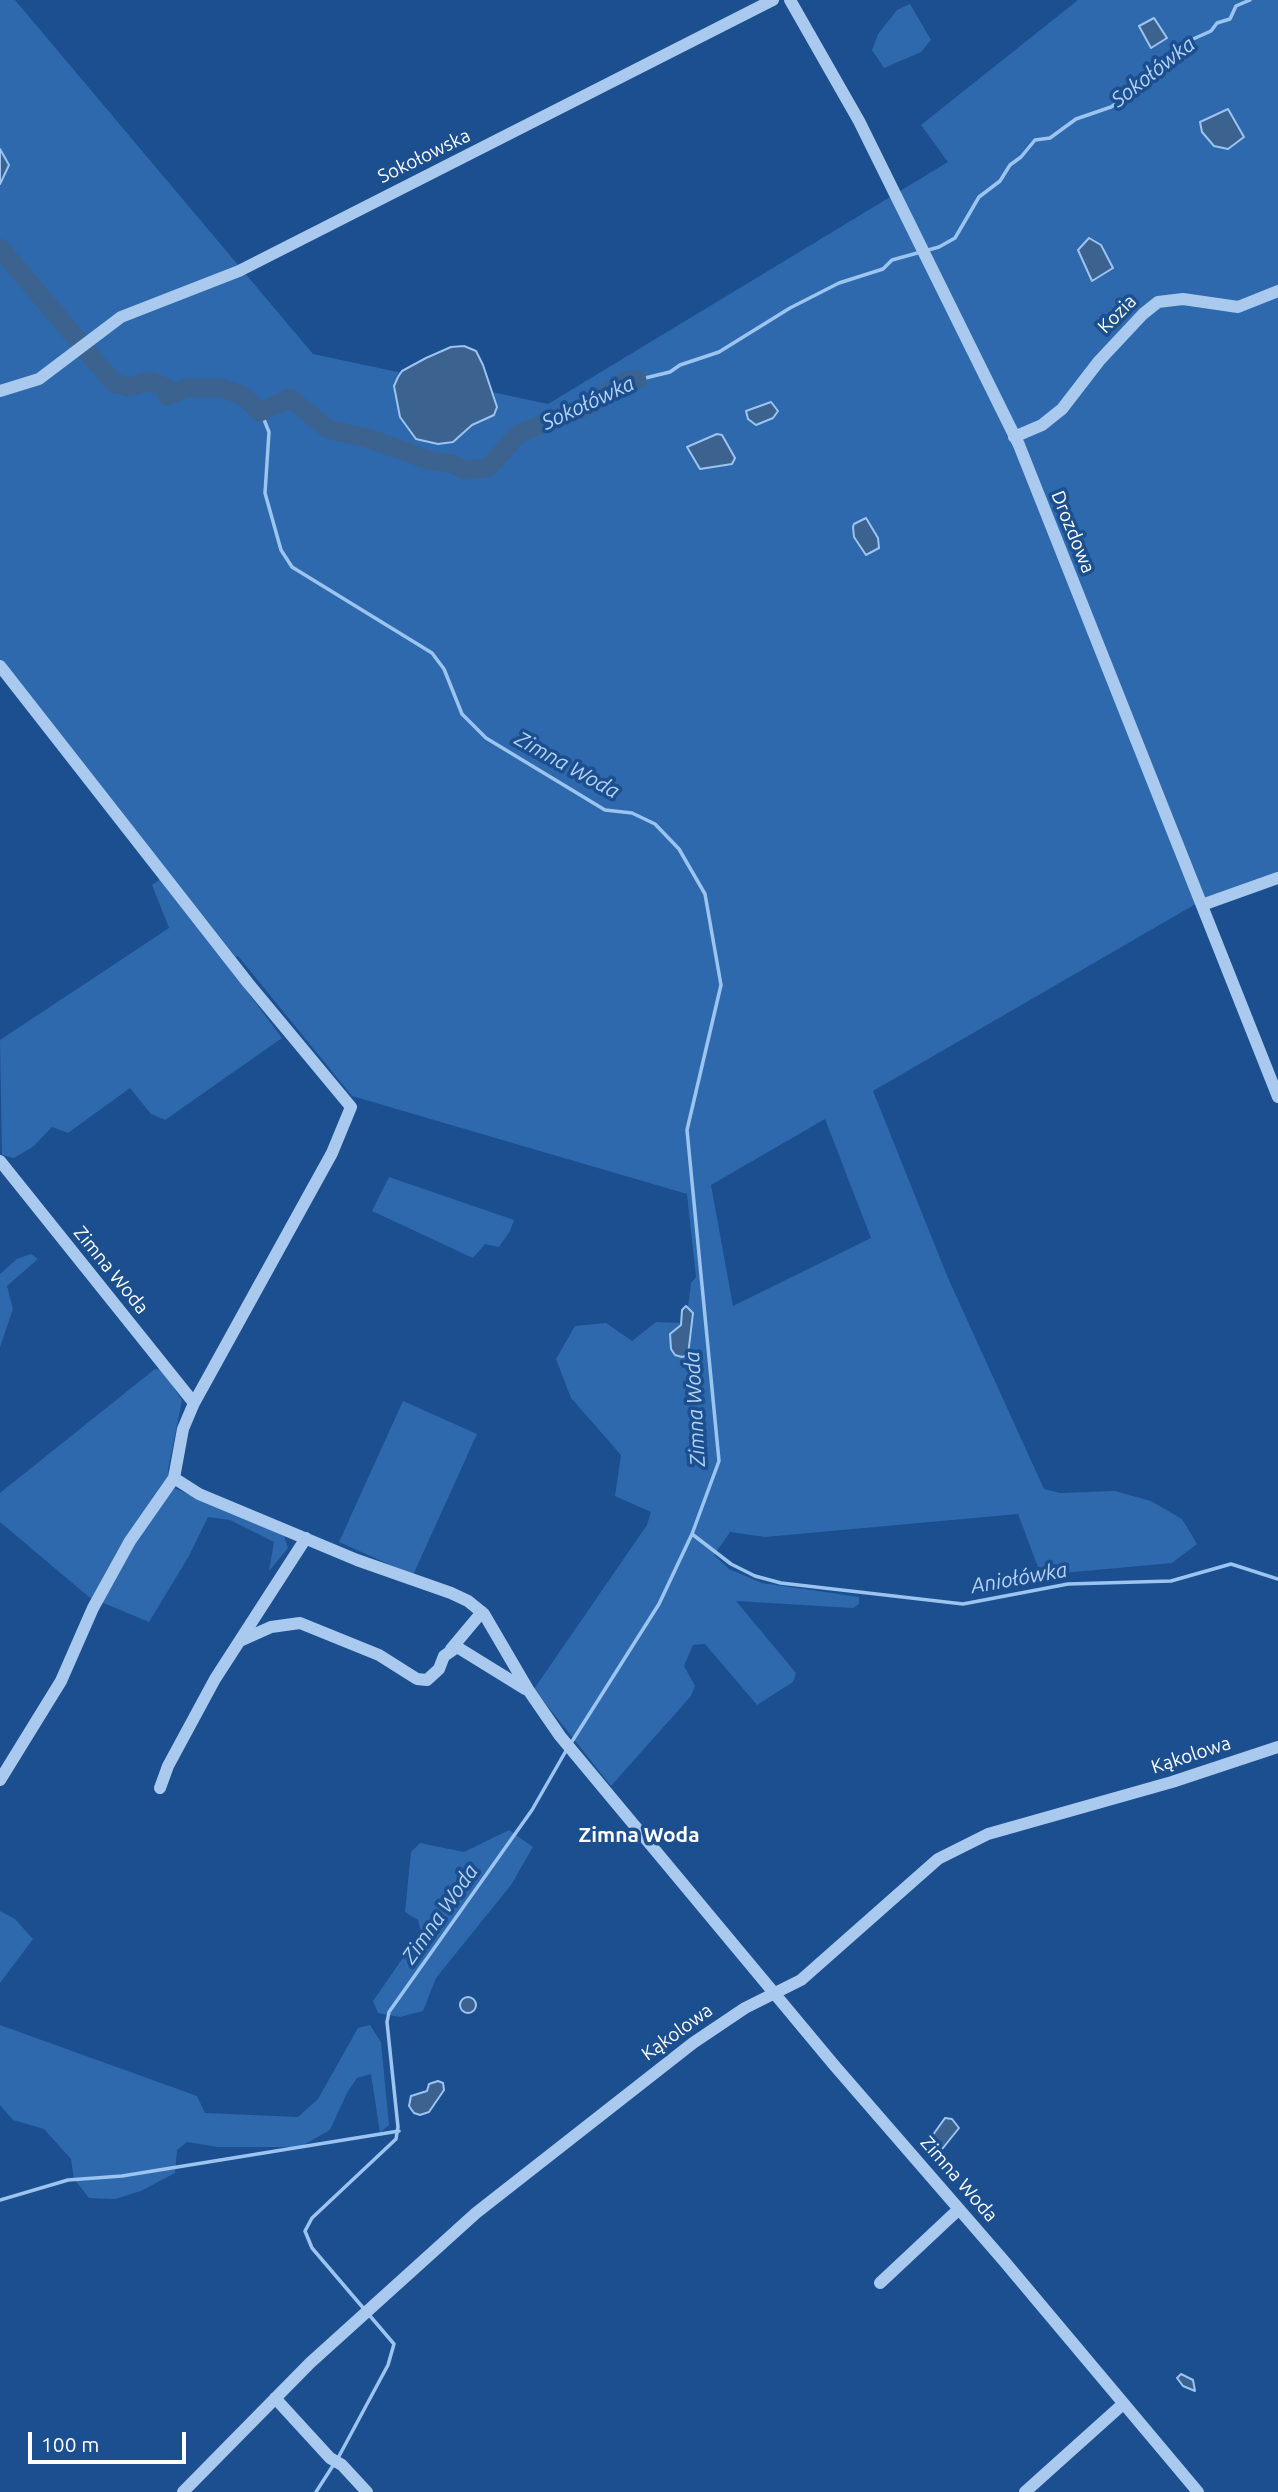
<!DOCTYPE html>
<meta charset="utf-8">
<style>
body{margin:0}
#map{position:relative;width:1278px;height:2492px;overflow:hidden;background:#1b4f8f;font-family:Ubuntu,sans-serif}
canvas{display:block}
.scale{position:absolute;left:28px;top:2432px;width:158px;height:32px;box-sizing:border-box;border:4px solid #fff;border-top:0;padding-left:9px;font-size:21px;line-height:24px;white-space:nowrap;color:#fff;-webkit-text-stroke:5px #1b4f8f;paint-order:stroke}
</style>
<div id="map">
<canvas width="1278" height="2492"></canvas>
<div class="scale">100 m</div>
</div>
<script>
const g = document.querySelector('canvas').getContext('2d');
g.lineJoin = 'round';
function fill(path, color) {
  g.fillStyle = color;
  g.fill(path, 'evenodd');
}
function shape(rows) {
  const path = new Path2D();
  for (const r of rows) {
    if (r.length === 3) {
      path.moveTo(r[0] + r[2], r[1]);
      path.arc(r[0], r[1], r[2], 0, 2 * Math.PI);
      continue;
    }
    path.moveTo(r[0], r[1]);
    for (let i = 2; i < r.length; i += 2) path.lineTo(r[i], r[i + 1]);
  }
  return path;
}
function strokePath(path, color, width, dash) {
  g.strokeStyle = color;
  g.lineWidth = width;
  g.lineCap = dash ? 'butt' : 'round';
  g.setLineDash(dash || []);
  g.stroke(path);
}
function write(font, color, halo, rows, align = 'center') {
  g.font = font + ' Ubuntu,sans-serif';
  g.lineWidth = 7;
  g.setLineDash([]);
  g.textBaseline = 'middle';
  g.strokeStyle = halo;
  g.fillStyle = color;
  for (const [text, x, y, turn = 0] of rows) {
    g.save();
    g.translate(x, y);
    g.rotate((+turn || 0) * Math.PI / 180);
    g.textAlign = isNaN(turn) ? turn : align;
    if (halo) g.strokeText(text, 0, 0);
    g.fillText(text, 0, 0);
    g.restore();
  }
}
fill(shape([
 [0,0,15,0,313,354,548,404,948,162,921,125,1078,0,1278,0,1278,872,1206,898,873,1091,948,1278,1044,1489,1060,1493,1115,1491,1151,1501,1182,1519,1197,1544,1172,1563,1041,1575,1018,1514,765,1537,730,1532,714,1555,729,1569,762,1583,859,1597,859,1604,853,1608,736,1601,796,1673,793,1682,757,1705,705,1644,693,1645,684,1666,695,1686,691,1696,611,1786,534,1689,647,1525,651,1512,615,1496,621,1455,571,1398,556,1359,575,1326,606,1323,632,1341,656,1322,686,1323,691,1283,696,1277,687,1194,352,1096,238,956,236,957,0,662],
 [825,1119,871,1238,733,1306,711,1185],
 [910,4,931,40,921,52,884,68,872,50,878,34,897,10],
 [162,878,282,1038,165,1120,151,1114,130,1088,68,1133,52,1127,34,1146,14,1158,2,1155,0,1040,169,928,152,885],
 [389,1177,514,1220,510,1231,499,1247,485,1244,473,1258,372,1211],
 [31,1254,38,1259,7,1286,13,1309,0,1347,0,1274,17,1259],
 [155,1369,162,1370,182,1400,168,1470,174,1488,284,1536,288,1548,269,1571,274,1542,230,1520,208,1517,189,1556,149,1622,89,1597,0,1522,0,1493],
 [403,1401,477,1434,413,1575,339,1542],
 [509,1830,533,1847,511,1885,436,1978,423,2011,400,2017,378,2013,373,2001,421,1932,418,1920,405,1912,411,1852,420,1843,464,1852],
 [0,1911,15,1919,33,1939,0,1983],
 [0,2025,197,2096,205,2113,298,2117,318,2099,358,2028,370,2025,381,2042,389,2125,380,2133,371,2074,357,2078,347,2093,330,2130,300,2147,218,2147,187,2142,177,2150,175,2173,141,2191,115,2199,89,2198,74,2179,71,2159,44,2129,13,2120,0,2105]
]), '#2e69ad');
const water = shape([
 [1154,18,1167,38,1151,48,1139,26,1154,18],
 [1228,109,1244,137,1228,149,1214,146,1202,132,1200,122,1228,109],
 [0,149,9,165,0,184,0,149],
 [1089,238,1101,245,1113,268,1092,281,1078,250,1089,238],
 [464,346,476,351,483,365,497,407,494,415,472,425,453,442,438,444,416,439,400,417,394,386,398,377,402,371,426,358,451,347,464,346],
 [771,402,778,411,773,418,756,425,748,419,746,411,771,402],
 [717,434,722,435,735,458,732,464,700,469,687,447,717,434],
 [866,518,878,538,879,548,866,555,854,537,853,527,854,524,866,518],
 [686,1306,693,1313,688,1355,682,1357,675,1355,671,1349,670,1334,681,1325,682,1310,686,1306],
 [468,2005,8],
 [438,2081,443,2083,444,2090,429,2112,420,2115,414,2113,409,2106,411,2096,427,2091,429,2084,438,2081],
 [945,2118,952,2119,959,2128,935,2158,925,2146,945,2118],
 [1181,2374,1193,2380,1195,2391,1183,2386,1177,2378,1181,2374]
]);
fill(water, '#3c6290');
strokePath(water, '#9cc4f0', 2);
strokePath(shape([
 [637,380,670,372,680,365,719,352,790,308,839,283,883,269,892,260,939,247,955,238,979,197,1000,181,1010,165,1021,157,1035,140,1050,138,1076,119,1111,107,1130,94,1140,80,1182,44,1211,31,1217,23,1230,19,1236,6,1250,0],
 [261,412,269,432,265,493,281,550,292,567,432,653,444,669,462,714,486,738,605,810,632,813,655,824,679,849,705,894,721,985,687,1130,719,1461,692,1534,659,1604,571,1743],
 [692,1534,731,1564,755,1576,781,1583,963,1604,1068,1584,1171,1581,1231,1564,1278,1579],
 [0,2200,68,2180,122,2176,399,2131],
 [338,2458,388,2365,394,2344,312,2248,305,2231,312,2218,396,2139,398,2127,387,2022,389,2012,532,1810,567,1749],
 [316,2492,334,2464]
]), '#9cc4f0', 3.5);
strokePath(shape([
 [0,248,114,383,129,387,149,381,165,387,167,396,187,388,221,388,242,395,260,412,290,398,328,429,367,438,429,460,453,464,464,470,488,468,518,434,588,406,626,381,637,380]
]), '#3c6290', 19);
strokePath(shape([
 [790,0,859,121,1019,445,1278,1097],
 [0,391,39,379,121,317,239,271,773,0],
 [1014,437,1042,425,1062,409,1099,361,1143,314,1158,302,1183,299,1238,307,1278,291],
 [0,666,248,983,351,1107,332,1153,194,1403,183,1429,174,1478,199,1494,357,1560,451,1593,468,1601,484,1614,529,1691,560,1736,834,2065,1004,2261,1198,2492],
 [1202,905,1278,878],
 [0,1161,194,1403],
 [242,1640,271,1627,300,1623,379,1655,417,1679,427,1680,439,1669,444,1656,457,1647,525,1689],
 [451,1649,482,1612],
 [0,1780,61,1681,93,1608,130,1541,174,1478],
 [160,1788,168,1766,215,1679,306,1538],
 [880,2283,959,2209],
 [275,2398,330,2458,342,2465,367,2492],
 [183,2492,310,2363,476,2213,693,2043,745,2008,801,1980,938,1859,988,1834,1172,1782,1278,1747],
 [1025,2492,1123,2404]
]), '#a9c9ee', 12);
write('19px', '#fff', '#1b4f8f', [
 ["Sokołowska",424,156,-26],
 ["Kozia",1117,314,-45],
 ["Drozdowa",1073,532,68],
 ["Zimna Woda",111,1270,51],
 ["Kąkolowa",1191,1755,-18],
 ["Kąkolowa",677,2032,-36],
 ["Zimna Woda",959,2179,49]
]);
write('italic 21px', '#b5d3f5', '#1b4f8f', [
 ["Sokołówka",1153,72,-38],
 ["Sokołówka",588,403,-25],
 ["Zimna Woda",567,765,29],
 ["Zimna Woda",695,1409,-93],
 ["Aniołówka",1019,1578,-10],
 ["Zimna Woda",440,1914,-55]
]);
write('bold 21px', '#fff', '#1b4f8f', [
 ["Zimna Woda",639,1835]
]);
</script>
